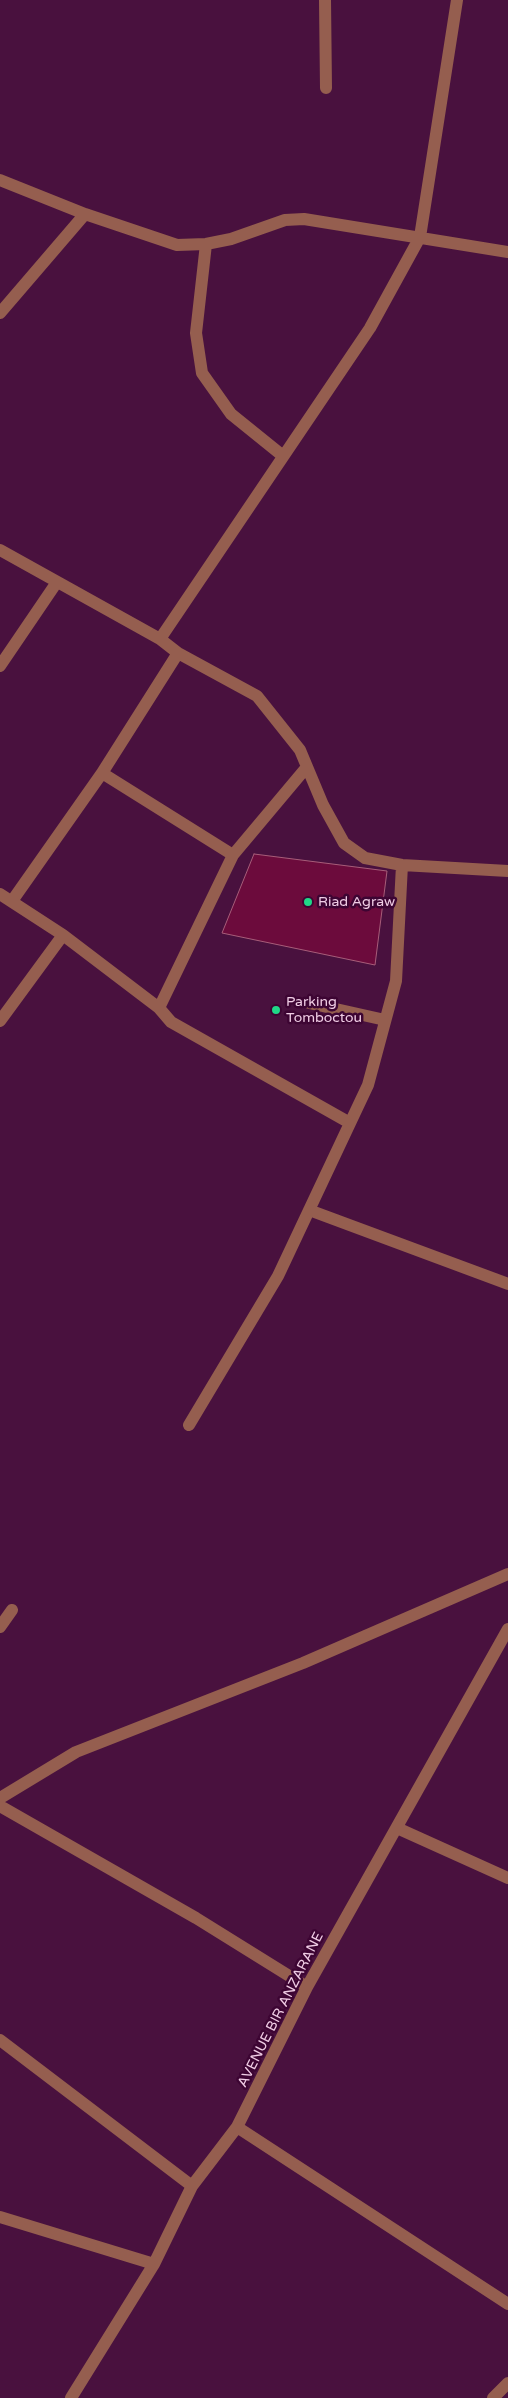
<!DOCTYPE html>
<style>
body{margin:0}
canvas{display:block;background:#49113e}
</style>
<canvas width="508" height="2398"></canvas>
<script>
const g = document.querySelector('canvas').getContext('2d');
g.lineJoin = 'round';
function fill(path, color) {
  g.fillStyle = color;
  g.fill(path, 'evenodd');
}
function shape(rows) {
  const path = new Path2D();
  for (const r of rows) {
    path.moveTo(r[0], r[1]);
    for (let i = 2; i < r.length; i += 2) path.lineTo(r[i], r[i + 1]);
  }
  return path;
}
function strokePath(path, color, width, dash) {
  g.strokeStyle = color;
  g.lineWidth = width;
  g.lineCap = dash ? 'butt' : 'round';
  g.setLineDash(dash || []);
  g.stroke(path);
}
function write(font, color, halo, rows, align = 'center') {
  g.font = font + ' "Varela Round",sans-serif';
  g.lineWidth = 5;
  g.setLineDash([]);
  g.textBaseline = 'middle';
  g.strokeStyle = halo;
  g.fillStyle = color;
  for (const [text, x, y, turn = 0] of rows) {
    g.save();
    g.translate(x, y);
    g.rotate((+turn || 0) * Math.PI / 180);
    g.textAlign = isNaN(turn) ? turn : align;
    if (halo) g.strokeText(text, 0, 0);
    g.fillText(text, 0, 0);
    g.restore();
  }
}
const building = shape([
 [254,854,387,871,375,965,222,933,254,854]
]);
fill(building, '#6c0b3c');
strokePath(building, '#a75d79', 1);
strokePath(shape([
 [325,0,326,88],
 [0,180,85,214,177,245,206,244,231,239,285,220,304,219,508,252],
 [206,244,196,333,202,373,231,414,283,456],
 [0,313,85,214],
 [0,550,160,639,178,653,257,696,300,750,323,805,344,843,365,858,402,865,508,871],
 [160,639,370,328,420,237,457,0],
 [178,653,102,773,233,855],
 [0,666,57,582],
 [0,894,63,935,159,1008,233,855,306,768],
 [12,901,102,773],
 [309,1003,385,1020],
 [159,1008,171,1022,350,1123],
 [0,1021,63,935],
 [309,1210,508,1284],
 [189,1425,278,1276,368,1085,396,981,402,865],
 [0,1627,12,1610],
 [0,1798,76,1752,303,1663,508,1574],
 [0,1806,196,1918,307,1987],
 [397,1828,508,1878],
 [0,2040,192,2186],
 [237,2127,508,2304],
 [0,2217,154,2264],
 [71,2398,154,2264,192,2186,237,2127,307,1987,508,1629],
 [493,2398,508,2383]
]), '#955e4f', 12);
for (const [x, y, r, color] of [
 [308,902,5,"#20d887"],
 [276,1010,5,"#20d887"]
]) {
  const dot = new Path2D();
  dot.arc(x, y, r, 0, 2 * Math.PI);
  g.fillStyle = color;
  g.fill(dot);
  strokePath(dot, '#3d0533', 2);
}
write('14px', '#f0cde5', '#3d0533', [
 ["Riad Agraw",318,902],
 ["Parking",286,1002],
 ["Tomboctou",286,1018]
], 'left');
write('14px', '#f0cde5', '#3d0533', [
 ["AVENUE BIR ANZARANE",281,2010,-63]
]);
</script>
